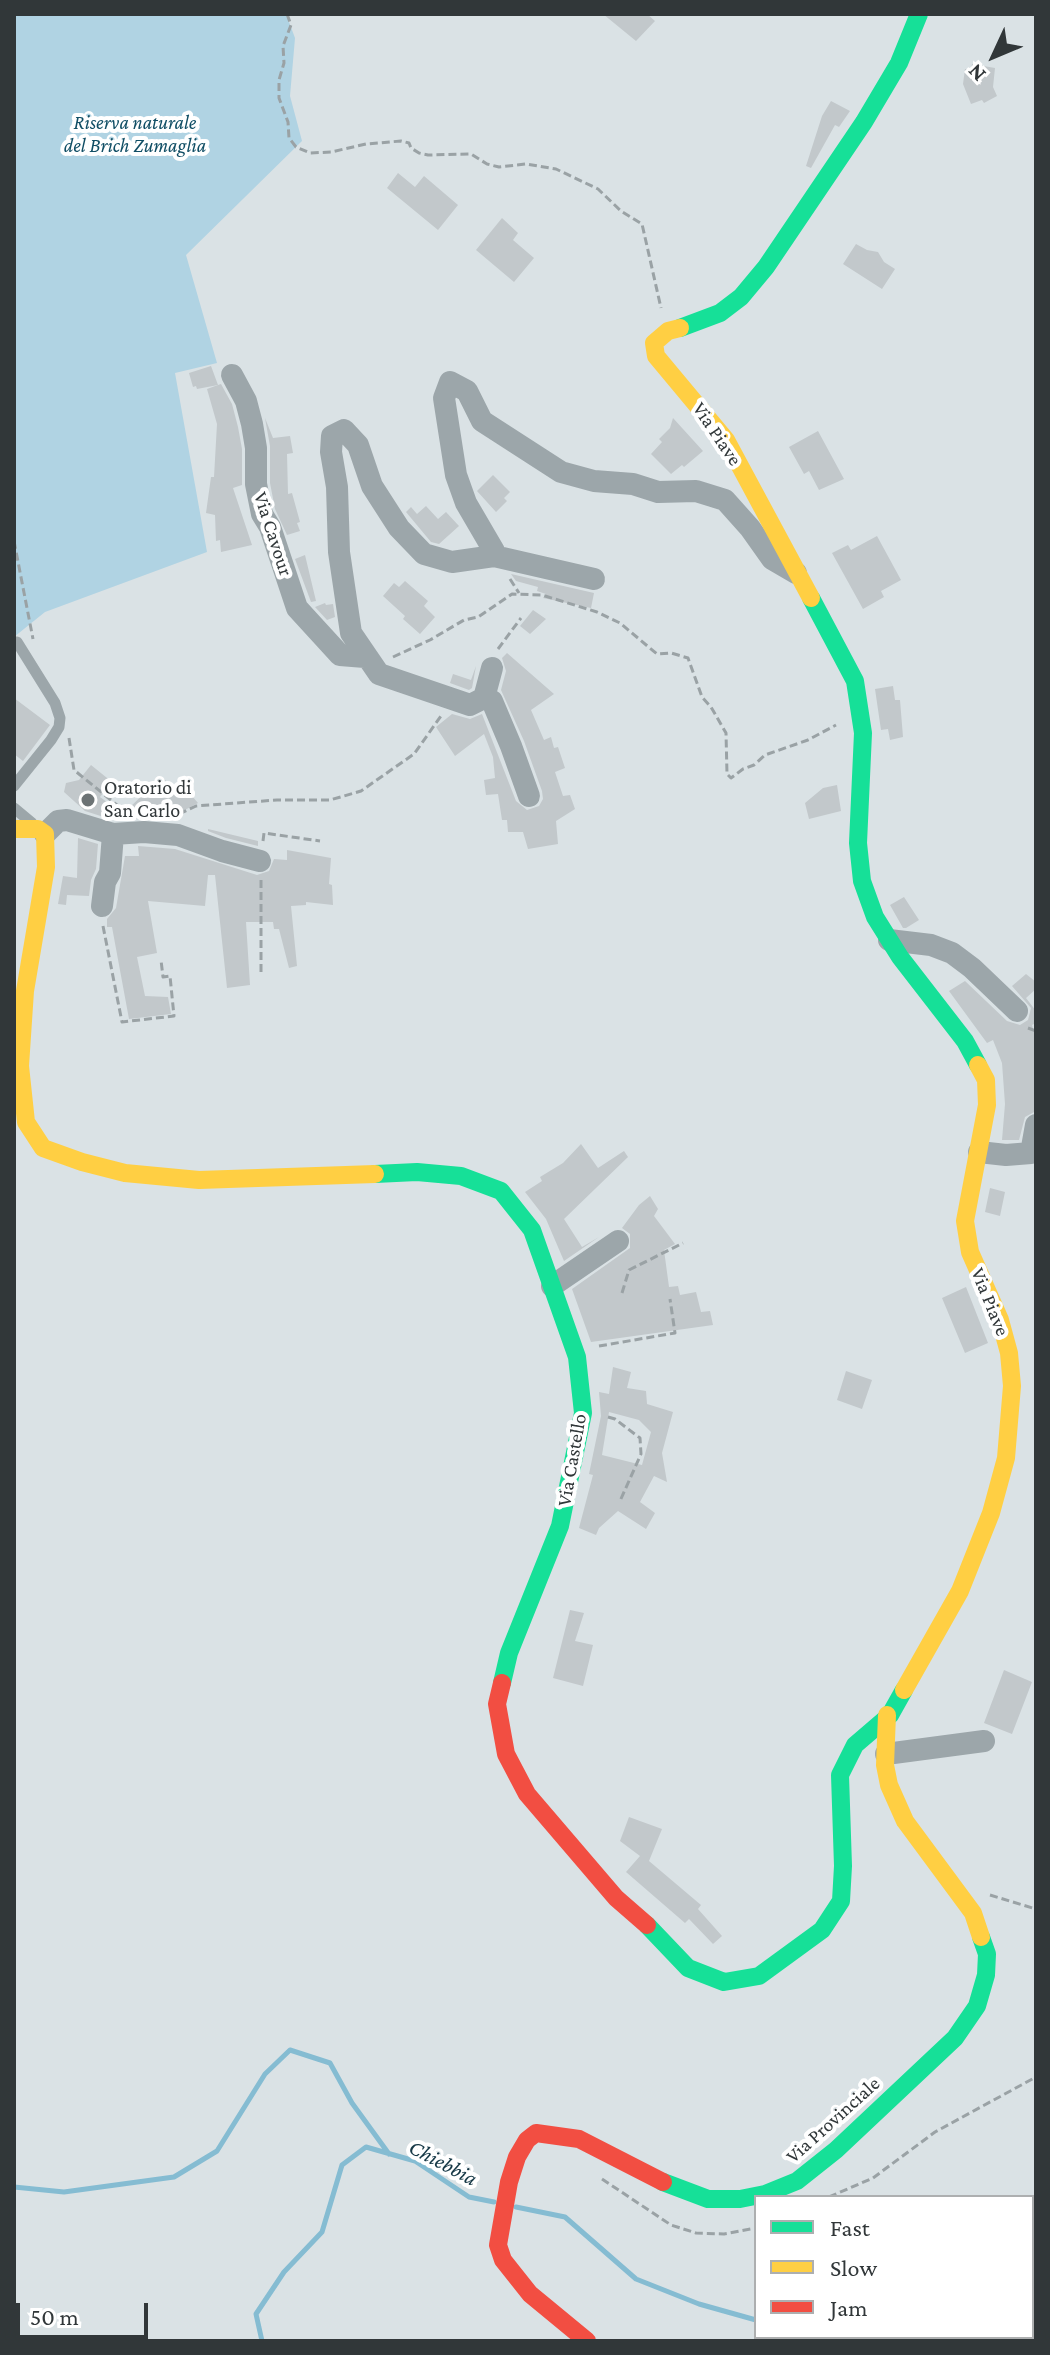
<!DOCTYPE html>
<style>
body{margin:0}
#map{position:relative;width:1050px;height:2355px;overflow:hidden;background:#dae2e5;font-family:"Crimson Pro",serif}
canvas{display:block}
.frame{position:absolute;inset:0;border:16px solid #313739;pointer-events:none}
.legend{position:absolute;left:754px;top:2195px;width:280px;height:144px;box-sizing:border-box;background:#fff;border:2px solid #adafb0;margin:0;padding:10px 14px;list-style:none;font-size:24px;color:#313739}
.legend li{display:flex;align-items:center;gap:16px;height:40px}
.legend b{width:40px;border:2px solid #adafb0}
.north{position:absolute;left:954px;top:16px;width:80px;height:80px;-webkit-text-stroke:6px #fff;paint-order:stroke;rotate:226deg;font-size:22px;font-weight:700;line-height:32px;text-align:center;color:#313739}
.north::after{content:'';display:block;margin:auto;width:28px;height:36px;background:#313739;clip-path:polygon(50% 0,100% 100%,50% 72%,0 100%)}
.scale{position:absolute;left:16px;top:2303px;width:132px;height:36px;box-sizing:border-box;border:4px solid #313739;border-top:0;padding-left:10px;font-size:24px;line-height:28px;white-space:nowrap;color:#313739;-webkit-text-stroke:6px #fff;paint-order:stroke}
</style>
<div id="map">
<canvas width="1050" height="2355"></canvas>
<div class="frame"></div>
<ul class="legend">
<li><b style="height:10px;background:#16e098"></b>Fast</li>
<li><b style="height:10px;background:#ffcf43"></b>Slow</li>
<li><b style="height:10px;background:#f24e42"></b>Jam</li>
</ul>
<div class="north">N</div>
<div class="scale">50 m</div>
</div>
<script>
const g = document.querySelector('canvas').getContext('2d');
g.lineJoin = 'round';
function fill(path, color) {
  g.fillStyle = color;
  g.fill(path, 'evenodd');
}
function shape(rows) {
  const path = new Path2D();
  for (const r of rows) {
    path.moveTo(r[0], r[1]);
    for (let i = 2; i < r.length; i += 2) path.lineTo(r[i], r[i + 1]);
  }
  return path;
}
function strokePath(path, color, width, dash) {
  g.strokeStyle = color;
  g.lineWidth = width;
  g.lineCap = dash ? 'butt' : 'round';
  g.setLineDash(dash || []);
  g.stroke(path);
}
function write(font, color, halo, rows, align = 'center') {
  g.font = font + ' "Crimson Pro",serif';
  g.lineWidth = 8;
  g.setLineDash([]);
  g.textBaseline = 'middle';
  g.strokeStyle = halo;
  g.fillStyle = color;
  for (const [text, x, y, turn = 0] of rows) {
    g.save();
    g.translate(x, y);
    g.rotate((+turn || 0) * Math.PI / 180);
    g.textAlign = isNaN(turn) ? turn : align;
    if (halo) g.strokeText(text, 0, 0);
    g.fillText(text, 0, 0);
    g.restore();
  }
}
fill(shape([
 [14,14,286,14,295,38,290,96,302,141,186,255,217,363,175,373,207,552,45,612,14,637]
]), '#b0d3e3');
strokePath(shape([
 [14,2187,64,2192,174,2177,217,2151,265,2074,290,2050,330,2063,352,2103,389,2154],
 [516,2207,565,2217,636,2279,699,2304,756,2320],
 [1032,2231,1036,2230],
 [262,2341,256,2314,284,2272,322,2232,342,2165,366,2147,415,2161,469,2197,494,2202],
 [962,2341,963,2337]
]), '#85bcd2', 5);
fill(shape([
 [603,14,647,14,655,21,636,41],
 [972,64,995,68,993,87,997,96,984,103,982,100,971,104,963,84,965,69,971,69],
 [831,101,850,111,839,127,835,125,811,168,806,166,822,116],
 [398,173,415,187,424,176,458,205,438,230,387,188],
 [502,218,518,233,513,240,534,258,514,282,476,250],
 [856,244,867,250,878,252,884,262,895,269,882,289,843,264],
 [211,366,218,385,221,384,232,404,238,427,242,449,242,485,233,488,252,545,221,552,220,540,216,541,215,515,206,513,211,477,214,477,217,424,207,389,218,385,197,389,196,386,193,387,189,373],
 [265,418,273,438,290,436,293,453,287,454,288,494,292,493,300,522,297,523,300,531,287,535,275,509,270,483,270,446],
 [673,418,703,451,684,467,682,465,671,474,651,454,662,442,659,439,670,428],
 [818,431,844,479,819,490,809,471,804,474,789,447],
 [493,475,510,492,504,498,507,501,496,512,477,491],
 [426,506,438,519,446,512,459,526,439,544,431,542,406,512,411,507,417,514],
 [877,536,901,580,881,591,884,597,863,609,832,553,848,545,851,550],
 [305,555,316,601,311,602,295,559],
 [511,574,594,593,591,608,543,598,546,594,537,591,538,587,516,581],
 [405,581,428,601,424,606,435,617,420,634,403,619,405,616,383,596,394,583,399,587],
 [325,603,326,605,333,604,335,617,327,620,315,607],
 [533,610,546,619,530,634,520,626],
 [507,653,554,694,531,710,544,740,551,737,554,748,558,747,565,768,555,772,563,796,570,795,575,809,556,821,558,844,528,849,523,832,508,832,507,820,502,820,498,794,486,795,484,780,495,778,493,757,484,734,455,756,436,727,452,714,470,719,482,714,516,801,527,810,539,806,543,799,542,791,524,741,501,690,506,671,502,658],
 [476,666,472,688,469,690,450,683,453,674,471,680],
 [893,686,895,700,900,700,903,737,890,740,888,729,881,730,875,689],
 [14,698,50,725,23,761,14,754],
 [91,765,112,782,100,797,115,808,107,818,85,811,64,792,66,783,79,780],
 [159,779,162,782,164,779,180,794,186,789,198,803,166,820,135,819,127,810],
 [837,785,841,811,809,819,805,803,823,788],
 [208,829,258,841,258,846,226,838,208,831],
 [78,838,98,844,96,869,91,880,89,896,67,895,66,905,58,904,63,876,77,878],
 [138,846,175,849,257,875,269,871,274,859,287,860,287,850,331,858,329,884,332,885,333,905,306,902,306,905,291,906,297,966,289,968,279,929,274,929,273,922,246,922,250,985,227,988,215,875,208,875,205,906,148,901,157,953,137,957,145,996,168,997,171,1014,129,1019,112,927,107,927,107,919,116,908,125,856,139,856],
 [904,897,919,920,906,928,903,928,890,905],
 [1026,974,1036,982,1036,989,1026,998,1036,1011,1036,1023,1032,1025,1036,1039,1036,1111,1025,1117,1019,1140,1002,1140,1005,1104,1002,1063,993,1040,987,1043,949,991,965,981,1007,1021,1020,1025,1028,1020,1031,1008,1012,986],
 [581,1144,598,1168,624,1151,628,1157,564,1219,582,1247,599,1237,564,1261,546,1219,525,1192,542,1181,540,1177,563,1163],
 [990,1188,1005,1192,1000,1216,985,1212],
 [650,1196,658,1209,654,1216,675,1244,664,1250,669,1287,678,1286,680,1295,696,1292,701,1312,710,1311,713,1325,591,1342,572,1289,630,1248,630,1234,622,1228,639,1205],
 [966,1287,988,1343,965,1353,942,1298],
 [613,1367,631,1372,627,1388,646,1391,647,1404,673,1412,662,1453,667,1482,654,1476,640,1502,655,1513,646,1529,618,1511,599,1528,596,1535,579,1528,593,1475,589,1474,601,1416,599,1392,609,1394],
 [609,1412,639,1420,651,1432,642,1465,602,1455],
 [846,1371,872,1380,862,1409,837,1400],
 [570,1610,584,1613,575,1641,593,1645,583,1686,553,1678],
 [1004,1670,1032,1682,1012,1734,984,1723],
 [629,1817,662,1829,649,1861,701,1905,698,1909,722,1936,713,1944,689,1919,685,1923,626,1872,640,1856,620,1841]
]), '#c2c8cb');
strokePath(shape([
 [287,14,291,25,283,46,284,63,279,80,279,98,288,122,289,138,296,147,310,153,331,152,366,144,401,141,409,143,411,148,419,153,428,155,471,154,487,164,499,167,526,164,556,169,598,189,621,211,642,224,661,308],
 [14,541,33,639],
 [510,579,519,593],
 [498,649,521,618],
 [393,657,430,640,464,620,478,617,512,594,542,595,597,612,620,623,657,654,671,653,688,658,702,697,711,707,726,733,727,774,731,778,743,769,754,765,765,755,808,740,836,725],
 [69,738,74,770,122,809,125,815],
 [179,814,196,806,277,800,330,800,361,791,414,754,441,716],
 [263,841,264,833,320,841],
 [103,926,122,1022,174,1016,170,976,163,977,161,960],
 [261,972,261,880],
 [1028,1028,1036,1031],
 [622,1293,629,1270,683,1243],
 [599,1346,675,1333,670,1299],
 [608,1417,615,1419,640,1438,641,1454,620,1501],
 [990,1895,1036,1909],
 [602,2179,671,2225,696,2233,724,2234,756,2228],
 [829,2197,873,2178,935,2132,1036,2077]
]), '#9aa2a5', 3, [8, 4]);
strokePath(shape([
 [14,786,51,740,59,727,60,718,55,703,17,642],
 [14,808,32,823]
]), '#9ca6aa', 11);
strokePath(shape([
 [232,375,246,401,252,424,256,448,256,484,262,514,270,527,297,608,340,655,365,657],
 [494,556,594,579],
 [484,698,470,705,379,674,351,633,339,552,337,487,331,452,332,436,344,430,358,445,372,486,399,528,424,554,452,562,494,556,494,551,466,503,456,475,444,398,450,382,467,391,482,421,561,472,594,481,633,484,658,492,696,491,725,500,750,528,772,559,796,573],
 [484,698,492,701,511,746,529,796],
 [484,698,492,668],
 [45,834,58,821,67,820,113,834,144,832,178,835,222,851,260,861],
 [102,906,105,882,110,873,113,834],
 [889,940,931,945,952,953,972,968,1017,1011],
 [979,1152,1006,1155,1031,1153,1036,1125],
 [552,1286,618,1241],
 [886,1754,984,1741]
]), '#9ca6aa', 22);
strokePath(shape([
 [680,328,720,313,741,297,766,267,864,122,899,63,919,14],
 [811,598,855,681,863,733,858,843,862,881,875,917,900,957,965,1041,978,1065],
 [375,1174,417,1172,461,1176,501,1191,532,1230,577,1357,583,1413,560,1526,509,1653,502,1683],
 [647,1925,688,1968,724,1982,759,1976,822,1930,841,1901,843,1866,840,1775,855,1745,890,1715,904,1690],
 [663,2182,708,2199,740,2199,765,2194,797,2181,836,2150,955,2038,977,2006,986,1975,987,1954,981,1937]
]), '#16e098', 18);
strokePath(shape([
 [680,328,668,331,654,343,656,356,726,440,811,598],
 [14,829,38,829,45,834,46,867,25,991,20,1066,26,1122,43,1148,82,1162,125,1173,199,1180,375,1174],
 [904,1690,960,1591,991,1513,1006,1458,1012,1386,1009,1353,1000,1320,970,1252,965,1221,987,1105,986,1080,978,1065],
 [887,1715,885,1765,889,1785,905,1821,973,1913,981,1937]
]), '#ffcf43', 18);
strokePath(shape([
 [502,1683,497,1704,506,1754,527,1794,616,1898,647,1925],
 [587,2341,530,2294,503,2260,498,2245,509,2182,517,2157,527,2140,536,2133,579,2139,663,2182]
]), '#f24e42', 18);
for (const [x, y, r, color] of [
 [88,800,8,"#6c7375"]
]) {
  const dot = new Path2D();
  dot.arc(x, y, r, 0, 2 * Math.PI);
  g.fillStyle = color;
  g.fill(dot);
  strokePath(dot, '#fff', 3);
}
write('italic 20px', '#104e65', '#fff', [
 ["Riserva naturale",135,123],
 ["del Brich Zumaglia",135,146]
]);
write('20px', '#313739', '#fff', [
 ["Via Piave",717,434,56],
 ["Via Cavour",273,534,72],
 ["Via Piave",990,1302,68],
 ["Via Castello",572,1460,-80],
 ["Via Provinciale",833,2120,-42]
]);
write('20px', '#313739', '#fff', [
 ["Oratorio di",104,788],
 ["San Carlo",104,811]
], 'left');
write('italic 22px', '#163846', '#fff', [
 ["Chiebbia",443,2163,28]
]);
</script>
